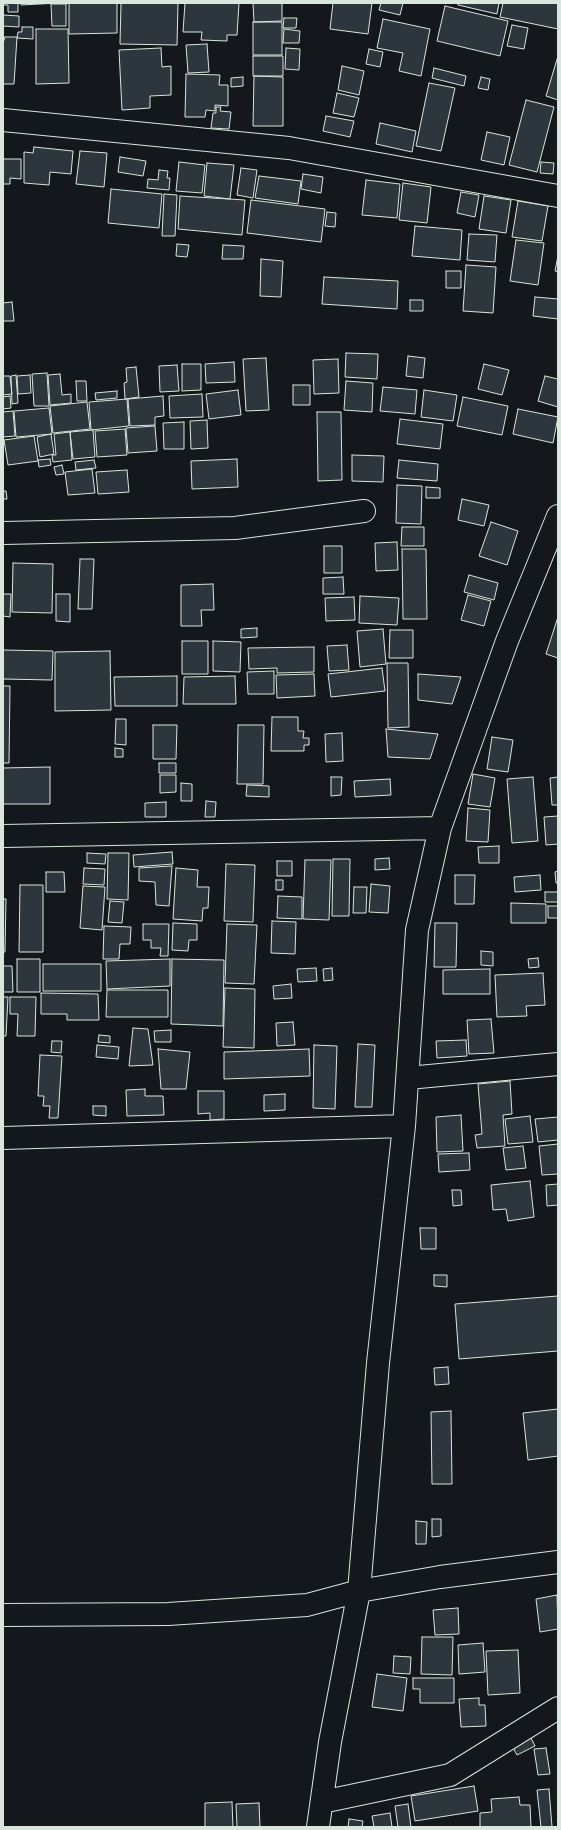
<!DOCTYPE html>
<style>
body{margin:0}
#map{position:relative;width:561px;height:1830px;overflow:hidden;background:#14181c;font-family:Figtree,sans-serif}
canvas{display:block}
.frame{position:absolute;inset:0;border:4px solid #d8e6dc;pointer-events:none}
</style>
<div id="map">
<canvas width="561" height="1830"></canvas>
<div class="frame"></div>
</div>
<script>
const g = document.querySelector('canvas').getContext('2d');
g.lineJoin = 'round';
function fill(path, color) {
  g.fillStyle = color;
  g.fill(path, 'evenodd');
}
function shape(rows) {
  const path = new Path2D();
  for (const r of rows) {
    path.moveTo(r[0], r[1]);
    for (let i = 2; i < r.length; i += 2) path.lineTo(r[i], r[i + 1]);
  }
  return path;
}
function strokePath(path, color, width, dash) {
  g.strokeStyle = color;
  g.lineWidth = width;
  g.lineCap = dash ? 'butt' : 'round';
  g.setLineDash(dash || []);
  g.stroke(path);
}
const building = shape([
 [3,3,18,3,18,12,8,12,8,5,3,5,3,3],
 [21,3,59,3,21,5,21,3],
 [69,3,117,3,117,33,69,34,69,3],
 [121,3,178,3,177,45,120,44,121,3],
 [185,3,239,3,237,35,227,35,227,41,201,40,202,32,183,32,185,3],
 [253,3,282,3,282,21,254,22,253,3],
 [333,3,372,3,368,34,330,29,333,3],
 [381,3,403,3,400,15,379,10,381,3],
 [458,3,499,3,497,14,458,5,458,3],
 [503,3,558,3,558,29,500,17,503,3],
 [51,4,66,4,66,26,52,26,51,4],
 [445,6,508,21,500,56,437,41,445,6],
 [3,15,19,16,19,27,3,26,3,15],
 [284,18,297,18,296,28,283,28,284,18],
 [383,19,430,29,421,76,399,71,403,53,377,48,383,19],
 [253,22,282,22,282,55,253,55,253,22],
 [512,25,528,28,524,49,507,46,512,25],
 [22,27,33,27,33,39,17,38,18,32,22,32,22,27],
 [36,29,68,29,69,83,36,84,36,29],
 [284,29,300,31,299,43,283,43,284,29],
 [5,37,17,37,14,84,3,84,3,43,5,37],
 [207,44,209,72,188,73,186,45,207,44],
 [161,48,162,67,171,66,171,95,150,96,150,108,122,110,119,50,161,48],
 [286,48,300,49,299,70,285,69,286,48],
 [369,49,383,52,380,67,366,64,369,49],
 [253,56,283,56,283,76,253,76,253,56],
 [558,56,558,100,546,96,558,56],
 [342,66,364,71,359,95,338,90,342,66],
 [434,68,466,76,464,86,432,78,434,68],
 [186,74,220,75,219,85,228,85,228,106,215,105,215,111,206,110,205,117,185,117,186,74],
 [254,76,283,77,283,126,253,126,254,76],
 [243,77,243,86,231,87,231,78,243,77],
 [481,77,490,79,488,90,478,88,481,77],
 [429,83,455,88,441,151,416,146,429,83],
 [337,93,359,98,354,117,333,113,337,93],
 [526,100,554,107,537,172,509,165,526,100],
 [216,107,221,107,220,111,231,112,229,129,211,128,213,113,216,113,216,107],
 [326,116,354,121,350,137,323,131,326,116],
 [380,123,416,131,412,152,376,144,380,123],
 [487,132,510,137,504,165,481,160,487,132],
 [34,147,73,151,71,174,50,172,49,185,24,183,24,152,33,153,34,147],
 [80,151,107,153,104,187,76,184,80,151],
 [120,157,146,161,143,176,118,172,120,157],
 [3,159,21,159,21,179,10,178,10,184,3,184,3,159],
 [179,162,205,165,202,193,176,191,179,162],
 [541,162,554,163,553,174,540,173,541,162],
 [207,163,234,165,230,199,204,196,207,163],
 [241,168,257,170,253,198,237,195,241,168],
 [159,170,168,171,167,178,170,178,169,190,147,188,148,179,158,180,159,170],
 [303,174,323,177,321,193,301,189,303,174],
 [259,176,301,181,298,204,255,198,259,176],
 [366,180,400,184,397,218,362,215,366,180],
 [403,183,431,187,427,223,399,220,403,183],
 [111,189,162,194,159,228,108,223,111,189],
 [461,192,479,195,475,217,457,213,461,192],
 [164,194,177,195,175,236,162,236,164,194],
 [180,196,245,200,242,235,178,229,180,196],
 [484,196,511,200,506,233,479,229,484,196],
 [251,200,325,209,321,242,247,233,251,200],
 [518,201,548,206,542,241,512,237,518,201],
 [327,212,336,213,335,227,325,226,327,212],
 [415,226,462,230,460,260,412,256,415,226],
 [469,234,497,235,495,262,467,260,469,234],
 [516,240,544,243,538,285,510,281,516,240],
 [177,244,189,245,187,257,176,256,177,244],
 [223,245,244,246,243,259,222,259,223,245],
 [558,256,558,272,555,271,558,256],
 [261,259,283,261,281,297,260,296,261,259],
 [466,265,496,267,493,313,463,311,466,265],
 [446,271,461,271,461,288,446,288,446,271],
 [324,277,398,281,397,309,322,304,324,277],
 [535,297,558,299,558,319,533,316,535,297],
 [410,300,423,300,423,311,410,311,410,300],
 [12,302,14,321,3,321,3,303,12,302],
 [346,353,378,354,377,379,345,377,346,353],
 [408,356,425,358,423,378,406,376,408,356],
 [266,358,269,410,246,411,243,359,266,358],
 [338,359,339,393,314,394,313,360,338,359],
 [234,362,235,382,206,383,205,364,234,362],
 [182,364,201,364,201,390,182,391,182,364],
 [484,364,509,370,502,395,478,389,484,364],
 [177,365,179,391,160,392,159,366,177,365],
 [136,367,139,397,125,399,124,383,127,382,126,368,136,367],
 [47,373,49,406,34,406,32,374,47,373],
 [60,374,62,395,71,394,71,403,50,405,48,375,60,374],
 [16,375,18,403,12,404,11,376,16,375],
 [30,375,31,393,18,394,17,376,30,375],
 [3,376,10,376,12,394,3,395,3,376],
 [545,376,558,379,558,407,538,401,545,376],
 [76,381,86,381,87,401,77,401,76,381],
 [346,381,373,383,372,412,344,410,346,381],
 [293,385,310,385,310,405,293,405,293,385],
 [383,387,417,390,415,414,380,411,383,387],
 [238,390,241,415,209,419,206,394,238,390],
 [424,390,457,395,453,421,421,417,424,390],
 [117,391,117,398,96,400,95,393,117,391],
 [202,394,203,417,170,418,169,396,202,394],
 [10,396,11,408,3,409,3,397,10,396],
 [163,396,164,416,155,417,155,425,130,426,128,399,163,396],
 [463,397,508,406,502,435,457,426,463,397],
 [127,399,129,426,91,430,89,402,127,399],
 [87,402,90,429,53,433,50,406,87,402],
 [49,408,52,434,16,437,14,411,49,408],
 [518,409,558,417,553,443,513,434,518,409],
 [13,411,15,436,3,437,3,412,13,411],
 [317,412,341,412,342,480,318,481,317,412],
 [400,419,443,424,440,449,397,444,400,419],
 [207,420,208,448,191,449,190,421,207,420],
 [184,422,184,449,164,449,163,423,184,422],
 [155,426,157,451,128,453,126,428,155,426],
 [125,429,127,455,97,457,95,431,125,429],
 [93,430,95,457,73,459,70,432,93,430],
 [70,432,72,460,53,462,52,455,56,455,54,434,70,432],
 [51,434,54,454,40,457,37,437,51,434],
 [34,436,38,461,8,465,4,440,34,436],
 [352,455,384,456,383,482,352,481,352,455],
 [50,459,51,465,39,467,38,460,50,459],
 [237,459,238,487,192,489,191,461,237,459],
 [94,460,96,468,76,470,75,462,94,460],
 [399,460,438,464,437,481,397,478,399,460],
 [62,465,64,474,56,475,54,467,62,465],
 [92,469,95,493,68,495,65,472,92,469],
 [127,470,129,492,98,494,96,472,127,470],
 [397,485,422,486,421,524,396,523,397,485],
 [426,487,440,488,440,498,426,498,426,487],
 [3,491,6,491,7,499,3,499,3,491],
 [462,499,489,505,484,526,458,520,462,499],
 [491,522,518,531,507,565,479,556,491,522],
 [402,527,424,527,424,546,401,546,402,527],
 [397,542,398,570,376,571,375,543,397,542],
 [324,546,342,546,342,573,324,573,324,546],
 [402,549,426,549,427,619,403,619,402,549],
 [80,559,94,559,92,609,78,609,80,559],
 [13,563,53,564,52,613,12,612,13,563],
 [469,575,498,583,494,600,464,592,469,575],
 [343,577,344,594,323,594,323,578,343,577],
 [213,584,214,610,201,610,202,626,181,626,181,585,213,584],
 [3,594,11,594,10,617,3,616,3,594],
 [56,594,70,594,70,622,56,621,56,594],
 [468,595,491,601,484,626,461,620,468,595],
 [360,596,399,598,397,625,359,623,360,596],
 [354,597,355,620,326,621,325,598,354,597],
 [557,620,558,620,558,658,546,654,557,620],
 [257,628,257,637,241,638,241,629,257,628],
 [383,629,386,664,360,667,357,631,383,629],
 [390,630,413,630,413,658,389,658,390,630],
 [182,641,208,641,208,674,182,674,182,641],
 [213,641,241,642,240,672,213,671,213,641],
 [347,645,349,670,329,671,327,646,347,645],
 [314,647,314,672,277,673,277,668,249,669,248,648,314,647],
 [3,650,53,651,52,680,3,679,3,650],
 [110,651,111,710,55,711,55,652,110,651],
 [387,663,408,663,409,727,388,728,387,663],
 [382,668,385,691,331,697,328,674,382,668],
 [274,671,274,694,248,694,247,672,274,671],
 [314,674,315,696,277,698,276,675,314,674],
 [418,674,461,677,452,704,418,700,418,674],
 [177,676,177,706,115,706,114,677,177,676],
 [235,676,236,704,183,704,184,677,235,676],
 [3,686,10,686,9,763,3,763,3,686],
 [272,717,298,717,298,731,304,731,303,738,309,738,309,745,304,745,304,751,271,751,272,717],
 [116,719,126,719,126,745,115,744,116,719],
 [153,725,177,725,176,759,153,759,153,725],
 [238,725,264,725,263,784,237,784,238,725],
 [386,729,438,734,430,759,388,757,386,729],
 [342,733,343,761,326,762,325,734,342,733],
 [492,737,513,740,508,772,487,769,492,737],
 [115,748,123,749,123,757,115,757,115,748],
 [159,763,176,763,176,773,159,773,159,763],
 [50,767,50,804,3,804,3,768,50,767],
 [473,774,495,778,490,807,468,804,473,774],
 [160,775,176,775,176,792,160,793,160,775],
 [331,777,342,777,341,795,331,796,331,777],
 [533,777,538,841,512,843,507,779,533,777],
 [558,777,558,805,552,805,550,778,558,777],
 [390,779,391,795,355,797,354,781,390,779],
 [181,783,192,784,192,801,181,801,181,783],
 [247,785,269,786,269,797,246,796,247,785],
 [206,801,216,802,215,817,205,817,206,801],
 [166,802,166,817,145,817,145,803,166,802],
 [468,808,490,810,488,842,466,841,468,808],
 [558,816,558,844,546,845,544,817,558,816],
 [499,846,499,863,479,863,478,847,499,846],
 [172,852,173,864,134,867,133,855,172,852],
 [87,853,106,854,105,864,87,863,87,853],
 [108,853,129,853,128,900,107,899,108,853],
 [389,858,390,869,375,870,375,859,389,858],
 [333,859,350,859,349,916,332,916,333,859],
 [305,860,331,860,329,920,303,919,305,860],
 [277,861,292,861,292,876,277,876,277,861],
 [226,864,255,865,253,922,224,921,226,864],
 [172,866,169,906,156,905,155,882,139,881,139,868,172,866],
 [84,868,105,869,104,885,83,884,84,868],
 [176,868,198,870,197,887,209,887,208,908,203,908,202,921,173,919,176,868],
 [558,871,558,883,556,883,555,872,558,871],
 [46,872,64,872,65,892,46,892,46,872],
 [455,875,475,875,474,904,455,904,455,875],
 [540,875,541,890,515,892,514,877,540,875],
 [276,880,283,880,283,890,276,890,276,880],
 [371,884,390,886,388,913,369,912,371,884],
 [20,885,43,885,43,952,19,952,20,885],
 [83,886,105,887,102,930,80,928,83,886],
 [354,887,367,887,366,913,353,913,354,887],
 [545,892,558,892,558,902,545,902,545,892],
 [278,896,302,897,302,919,277,918,278,896],
 [3,899,6,899,5,952,3,952,3,899],
 [110,901,124,902,122,923,108,922,110,901],
 [511,903,546,904,546,923,511,923,511,903],
 [548,906,558,906,558,918,548,918,548,906],
 [272,921,296,922,295,954,271,953,272,921],
 [173,923,197,924,197,940,189,940,188,951,172,950,173,923],
 [435,923,457,923,456,967,434,967,435,923],
 [143,924,169,924,168,956,160,956,161,948,151,948,151,940,143,940,143,924],
 [227,924,257,925,254,984,225,983,227,924],
 [104,926,131,927,130,944,120,944,119,959,103,959,104,926],
 [481,951,493,952,493,966,481,965,481,951],
 [538,958,539,967,529,968,528,959,538,958],
 [17,959,40,959,40,992,17,992,17,959],
 [170,959,170,986,107,989,106,961,170,959],
 [172,959,224,960,223,1026,171,1024,172,959],
 [43,964,101,964,101,991,43,991,43,964],
 [3,966,12,966,13,992,3,992,3,966],
 [316,968,317,981,298,982,297,969,316,968],
 [332,968,333,980,324,981,323,969,332,968],
 [490,969,490,994,443,994,443,970,490,969],
 [543,973,545,1005,526,1006,527,1016,497,1017,495,975,543,973],
 [291,984,292,998,274,999,273,986,291,984],
 [225,988,255,989,254,1048,223,1047,225,988],
 [107,990,168,990,168,1017,106,1017,107,990],
 [41,993,98,994,99,1020,67,1020,67,1014,41,1014,41,993],
 [3,997,8,997,6,1036,3,1036,3,997],
 [10,997,36,997,35,1036,17,1036,18,1014,10,1014,10,997],
 [491,1019,494,1053,469,1054,467,1020,491,1019],
 [293,1022,295,1045,277,1046,276,1023,293,1022],
 [133,1028,148,1029,153,1065,129,1066,133,1028],
 [171,1030,171,1042,155,1042,154,1031,171,1030],
 [99,1035,110,1036,110,1043,98,1042,99,1035],
 [466,1040,467,1056,437,1058,436,1041,466,1040],
 [52,1041,62,1041,61,1053,51,1052,52,1041],
 [358,1044,375,1045,372,1107,355,1107,358,1044],
 [97,1045,119,1047,118,1059,96,1057,97,1045],
 [314,1045,337,1046,335,1109,313,1108,314,1045],
 [158,1049,190,1052,186,1089,161,1089,158,1049],
 [309,1049,310,1076,224,1079,224,1052,309,1049],
 [40,1055,62,1056,58,1118,49,1118,50,1106,43,1106,44,1096,38,1096,40,1055],
 [510,1081,512,1114,503,1115,505,1146,477,1148,475,1135,482,1134,478,1084,510,1081],
 [145,1089,145,1096,163,1096,164,1115,127,1116,126,1090,145,1089],
 [198,1091,224,1091,224,1119,210,1120,210,1113,198,1114,198,1091],
 [285,1094,285,1110,264,1111,264,1095,285,1094],
 [93,1106,106,1106,106,1116,93,1115,93,1106],
 [461,1115,463,1151,437,1152,436,1117,461,1115],
 [530,1116,533,1142,508,1144,505,1119,530,1116],
 [558,1117,558,1140,538,1142,535,1119,558,1117],
 [558,1144,558,1174,542,1175,539,1146,558,1144],
 [523,1146,526,1168,506,1170,503,1148,523,1146],
 [469,1153,470,1170,439,1172,438,1154,469,1153],
 [530,1181,534,1217,508,1221,506,1209,493,1210,491,1185,530,1181],
 [558,1184,558,1205,547,1206,546,1185,558,1184],
 [452,1190,461,1190,462,1205,453,1206,452,1190],
 [420,1228,436,1228,436,1249,421,1249,420,1228],
 [434,1275,447,1275,447,1287,434,1286,434,1275],
 [558,1296,558,1351,459,1359,455,1304,558,1296],
 [448,1367,449,1384,435,1385,434,1368,448,1367],
 [558,1409,558,1456,528,1460,523,1413,558,1409],
 [451,1411,452,1484,432,1484,431,1412,451,1411],
 [432,1519,441,1519,441,1536,432,1537,432,1519],
 [416,1521,427,1522,426,1544,416,1544,416,1521],
 [557,1595,558,1629,540,1632,536,1599,557,1595],
 [458,1608,459,1634,435,1635,433,1610,458,1608],
 [422,1637,453,1637,452,1675,421,1674,422,1637],
 [483,1643,485,1672,459,1674,458,1645,483,1643],
 [518,1650,520,1693,488,1695,486,1651,518,1650],
 [394,1656,411,1657,410,1674,393,1673,394,1656],
 [377,1674,407,1678,403,1711,372,1707,377,1674],
 [413,1678,454,1678,454,1703,420,1703,420,1689,413,1689,413,1678],
 [479,1698,479,1705,485,1705,486,1726,461,1727,459,1699,479,1698],
 [529,1734,535,1746,517,1755,511,1744,529,1734],
 [546,1748,550,1774,538,1775,534,1749,546,1748],
 [474,1786,478,1811,415,1821,411,1796,474,1786],
 [549,1789,552,1827,541,1827,537,1790,549,1789],
 [519,1797,520,1805,530,1805,531,1827,480,1827,480,1813,492,1812,491,1799,519,1797],
 [232,1802,233,1827,205,1827,205,1803,232,1802],
 [259,1803,260,1827,237,1827,236,1804,259,1803],
 [408,1804,411,1827,398,1827,395,1806,408,1804],
 [390,1813,392,1827,374,1827,372,1816,390,1813],
 [349,1819,363,1821,362,1827,348,1827,349,1819]
]);
fill(building, '#2c363c');
strokePath(building, '#d8e6dc', 1);
const street = shape([
 [3,120,289,148,558,196],
 [3,533,235,528,364,511],
 [3,836,440,828],
 [408,1078,558,1064],
 [3,1138,404,1126],
 [3,1615,168,1614,307,1605,359,1591,440,1577,558,1562],
 [322,1802,450,1775,558,1708],
 [318,1827,330,1742,359,1591,378,1363,404,1126,417,930,440,828,507,641,558,516]
]);
strokePath(street, '#d8e6dc', 24);
strokePath(street, '#14181c', 22);
</script>
